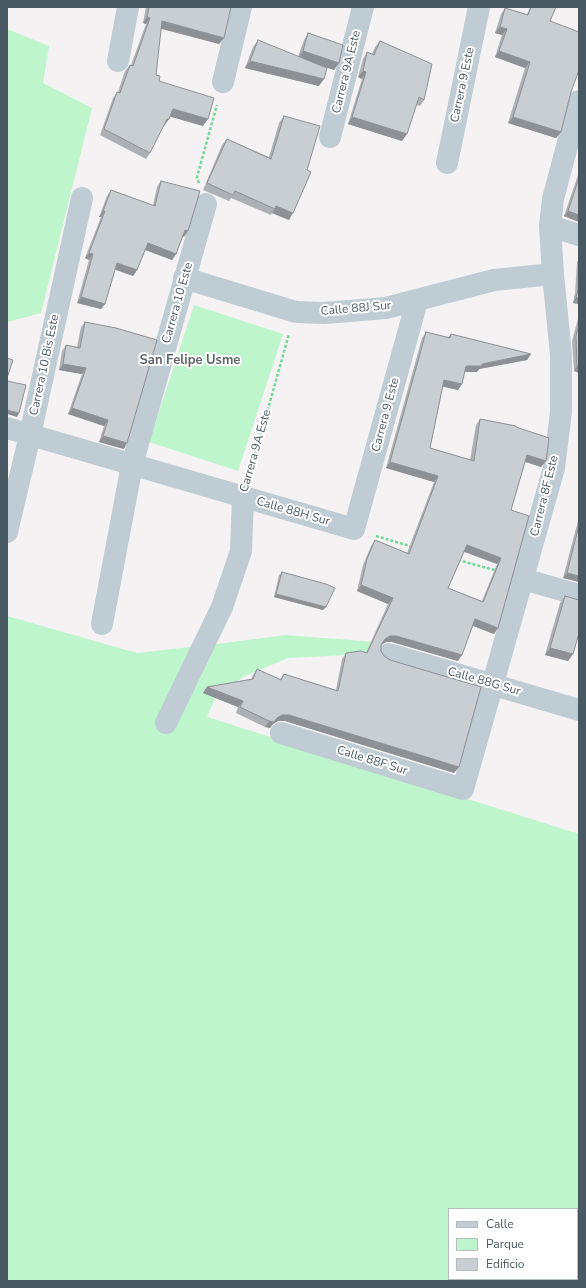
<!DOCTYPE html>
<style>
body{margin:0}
#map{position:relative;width:586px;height:1288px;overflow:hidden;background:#f5f2f3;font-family:"Nunito Sans",sans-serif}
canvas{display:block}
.frame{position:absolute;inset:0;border:8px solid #485963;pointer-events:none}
.legend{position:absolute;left:448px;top:1208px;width:130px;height:72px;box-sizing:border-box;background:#fff;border:1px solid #b6bdc1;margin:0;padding:5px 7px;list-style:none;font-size:12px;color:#485963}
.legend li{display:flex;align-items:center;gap:8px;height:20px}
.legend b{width:20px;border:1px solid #b6bdc1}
</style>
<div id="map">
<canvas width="586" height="1288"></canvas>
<div class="frame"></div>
<ul class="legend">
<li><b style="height:5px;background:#bfccd3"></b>Calle</li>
<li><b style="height:11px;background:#bef5cc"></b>Parque</li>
<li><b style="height:11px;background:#c9ced3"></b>Edificio</li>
</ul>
</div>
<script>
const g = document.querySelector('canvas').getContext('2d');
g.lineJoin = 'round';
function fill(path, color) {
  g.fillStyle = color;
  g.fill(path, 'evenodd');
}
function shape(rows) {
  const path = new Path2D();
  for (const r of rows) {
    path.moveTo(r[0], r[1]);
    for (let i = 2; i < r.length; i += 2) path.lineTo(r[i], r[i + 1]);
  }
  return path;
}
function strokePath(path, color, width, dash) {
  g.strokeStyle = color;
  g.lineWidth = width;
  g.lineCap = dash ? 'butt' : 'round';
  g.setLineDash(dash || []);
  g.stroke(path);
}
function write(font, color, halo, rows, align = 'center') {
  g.font = font + ' "Nunito Sans",sans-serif';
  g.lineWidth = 4;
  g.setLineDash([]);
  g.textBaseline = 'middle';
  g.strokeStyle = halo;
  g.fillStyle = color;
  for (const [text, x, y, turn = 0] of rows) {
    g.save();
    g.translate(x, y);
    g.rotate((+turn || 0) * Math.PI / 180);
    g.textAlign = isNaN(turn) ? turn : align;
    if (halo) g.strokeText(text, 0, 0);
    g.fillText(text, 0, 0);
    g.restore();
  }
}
fill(shape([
 [7,29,49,46,43,83,92,108,41,313,7,322],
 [194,305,283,334,238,471,149,442],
 [7,616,137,653,225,643,285,635,376,642,368,654,288,658,243,677,216,696,207,717,579,834,579,1281,7,1281],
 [449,1209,577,1209,577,1279,449,1279]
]), '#bef5cc');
strokePath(shape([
 [199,183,197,177,217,105],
 [250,473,289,334],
 [376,536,413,547],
 [458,560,498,571]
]), '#72d798', 2.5, [3, 2]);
strokePath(shape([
 [118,61,128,7],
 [223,82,241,7],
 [330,137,363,7],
 [447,163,479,7],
 [550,226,579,235],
 [184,278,296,312,324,313,386,308,494,280,553,274],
 [7,428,354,529,417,301],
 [7,532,30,435,82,198],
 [523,579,579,595],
 [102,624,132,465,206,204],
 [389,654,579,710],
 [166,723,222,607,241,551,243,497],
 [281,733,463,789,554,468,561,412,561,355,553,274,550,226,553,199,579,101]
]), '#bfccd3', 22);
fill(shape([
 [146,7,231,7,219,44,161,28,156,75,159,81,203,126,170,116,169,119,164,126,163,125,150,153,146,159,100,135,113,98,117,92,118,92,125,71,130,65,131,65,146,24,143,23],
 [530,7,556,7,550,21,571,92,561,132,556,138,508,123,525,68,495,57,502,35,495,33,501,14,505,8,527,14],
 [308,33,334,70,315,63,319,86,245,68,253,47,258,40,298,57,304,40],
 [380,41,424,100,420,106,416,105,402,141,348,124,362,79,358,77,363,59,367,52,372,54,375,47],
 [284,116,289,220,272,213,271,215,231,198,229,201,203,190,222,145,227,139,269,157,279,123],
 [579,172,579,222,564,216],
 [161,181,184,237,183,236,176,254,172,260,145,250,137,270,133,276,115,269,105,304,101,309,77,303,89,260,85,258,101,217,99,217,107,196,111,190,153,205,157,187],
 [579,259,579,304,573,303,575,293,577,262],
 [579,315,579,373,574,371,572,341],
 [85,322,124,449,99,442,104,426,68,414,82,374,59,370,62,351,66,345,77,347,81,327],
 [426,332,448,337,451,334,531,354,527,360,479,369,477,372,465,372,458,390,443,386,430,448,470,460,476,425,480,419,516,427,546,461,541,467,525,462,511,510,494,634,473,626,458,661,392,642,386,642,381,645,381,651,454,773,285,721,278,721,273,724,270,728,265,727,236,713,238,707,203,693,207,687,251,679,253,675,257,669,280,679,284,674,336,690,342,659,346,653,366,653,388,604,357,591,363,565,371,546,375,540,407,553,434,482,386,468,422,338],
 [464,552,497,564,482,601,448,588],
 [579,517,579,582,563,578],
 [282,572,323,610,274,597,279,575],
 [565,596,573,654,568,661,545,655,560,603]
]), '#adb1b5');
fill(shape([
 [147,17,150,18,146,24,143,23],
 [162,21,224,38,219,44,158,28],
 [500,27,507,29,502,35,495,33],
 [303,51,339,63,334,70,298,58],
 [499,51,530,62,525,68,495,57],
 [250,61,324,79,319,86,245,68],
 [363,71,366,72,362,79,358,77],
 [173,109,208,119,203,126,168,116],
 [352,117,407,134,402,141,348,124],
 [513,117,561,132,556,138,508,123],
 [167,119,169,119,164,126,162,125],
 [276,206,293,213,289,220,272,213],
 [103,211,105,211,101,217,99,217],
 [568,211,579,215,579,222,564,216],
 [185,230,188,231,184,237,181,236],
 [148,243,176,254,172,260,143,249],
 [89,253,93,254,89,260,85,258],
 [117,263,137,270,133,276,113,269],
 [81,297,105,304,101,309,77,303],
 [576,297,579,298,579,304,573,303],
 [531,354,527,360,479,369,477,372,462,372,466,366],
 [63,364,86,368,82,374,59,370],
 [577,366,579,366,579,373,574,371],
 [444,380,462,384,458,390,440,386],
 [72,408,108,420,104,426,68,414],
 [7,410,19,413,17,417,7,414],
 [103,436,127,443,124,449,99,442],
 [527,455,546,461,541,467,523,461],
 [390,462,438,476,434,482,386,468],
 [467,545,501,558,497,564,463,551],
 [567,573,579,576,579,582,563,578],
 [361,585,393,598,388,604,357,591],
 [276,594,326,607,323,610,274,597],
 [475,619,498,628,494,634,471,625],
 [390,636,396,636,462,655,458,661,392,642,386,642,381,645,385,639],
 [550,648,573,654,568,661,545,655],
 [207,687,243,701,238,707,203,693],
 [282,715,289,715,459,767,454,773,285,721,278,721,273,724,270,728,265,727,269,721]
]), '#8d9094');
const building = shape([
 [149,7,231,7,224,38,162,21,156,75,160,76,159,81,214,98,208,119,173,109,169,119,167,119,150,153,104,129,117,92,120,93,130,65,133,66,150,18,147,17,149,7],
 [531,7,556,7,550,21,579,32,579,70,571,92,561,132,513,117,530,62,499,51,507,29,500,27,505,8,528,15,531,7],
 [308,33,343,45,339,63,303,51,308,33],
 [258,40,327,68,324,79,250,61,258,40],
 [380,41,432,64,424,100,419,97,407,134,352,117,366,72,363,71,367,52,374,55,380,41],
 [284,116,320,126,307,170,311,172,293,213,276,206,275,209,235,191,233,195,207,183,227,139,271,159,284,116],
 [579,178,579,215,568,211,579,178],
 [161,181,200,191,188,231,185,230,176,254,148,243,137,270,117,263,105,304,81,297,93,254,89,253,105,211,103,211,111,190,155,206,161,181],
 [579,287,579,298,576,297,579,287],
 [85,322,116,328,157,340,127,443,103,436,108,420,72,408,86,368,63,364,66,345,80,348,85,322],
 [579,325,579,366,577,366,576,336,579,325],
 [426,332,450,338,451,334,531,354,482,364,482,366,466,366,462,384,444,380,430,448,474,461,480,419,516,426,516,427,549,438,546,461,527,455,511,510,529,516,498,628,475,619,462,655,396,636,390,636,385,639,381,645,381,651,384,656,390,660,481,687,459,767,289,715,282,715,277,718,274,722,269,721,240,707,243,701,207,687,253,679,257,669,281,680,284,674,338,691,346,653,361,651,367,653,393,598,361,585,367,559,375,540,409,554,438,476,390,462,426,332],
 [467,545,501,558,483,602,448,588,467,545],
 [7,358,13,360,7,378,7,358],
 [7,381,26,385,19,413,7,410,7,381],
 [579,525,579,576,567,573,579,525],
 [282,572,326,584,335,588,326,607,276,594,282,572],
 [565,596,579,600,579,633,573,654,550,648,565,596]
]);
fill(building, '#c9ced3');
strokePath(building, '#8d9094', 1);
write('12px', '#485963', '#fff', [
 ["Carrera 9A Este",347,72,-76],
 ["Carrera 9 Este",463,85,-78],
 ["Carrera 10 Este",178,303,-74],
 ["Calle 88J Sur",356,309,-5],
 ["Carrera 10 Bis Este",45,365,-78],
 ["Carrera 9 Este",386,415,-75],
 ["Carrera 9A Este",256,451,-74],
 ["Carrera 8F Este",545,496,-76],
 ["Calle 88H Sur",293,512,16],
 ["Calle 88G Sur",484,682,16],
 ["Calle 88F Sur",372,761,17]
]);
write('bold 13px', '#5e6468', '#fff', [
 ["San Felipe Usme",190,361]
]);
</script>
